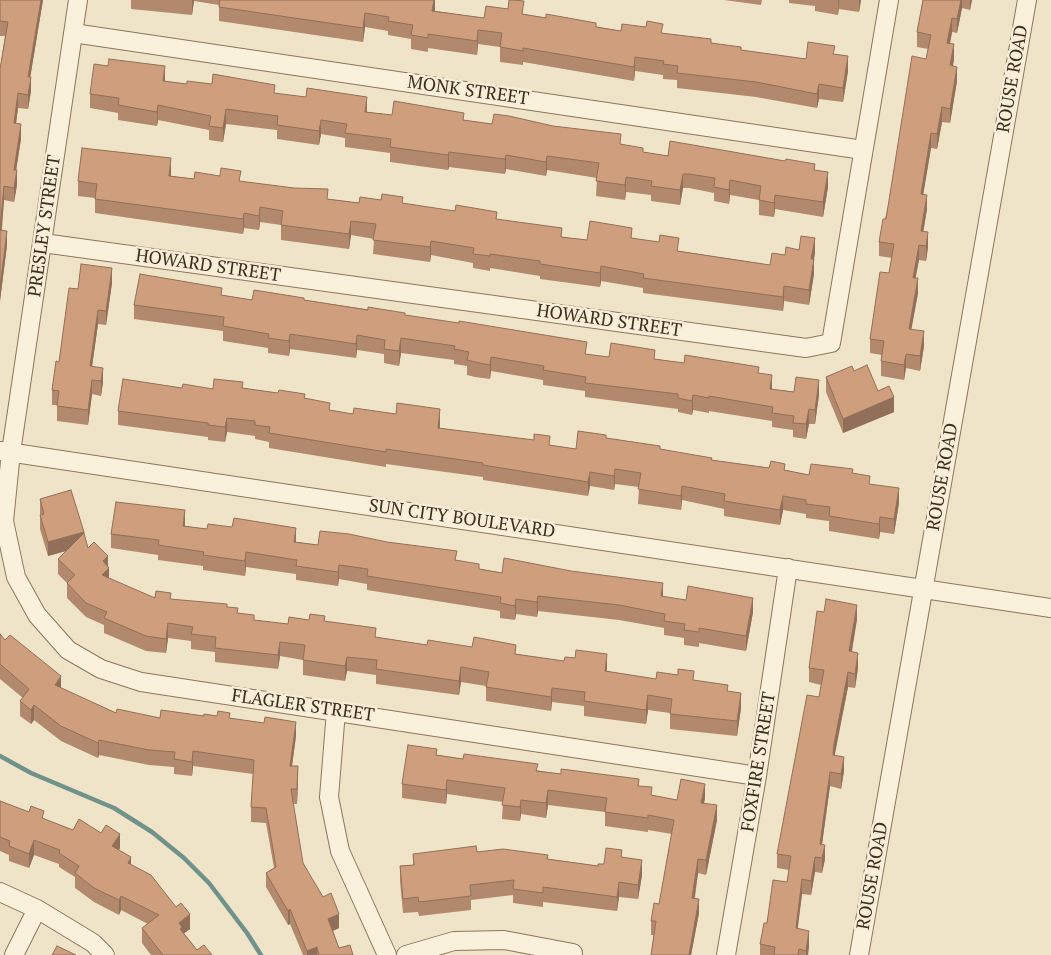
<!DOCTYPE html>
<style>
body{margin:0}
canvas{display:block;background:#f0e4c8}
</style>
<canvas width="1051" height="955"></canvas>
<script>
const g = document.querySelector('canvas').getContext('2d');
g.lineJoin = 'round';
function shape(rows) {
  const path = new Path2D();
  for (const r of rows) {
    path.moveTo(r[0], r[1]);
    for (let i = 2; i < r.length; i += 2) path.lineTo(r[i], r[i + 1]);
  }
  return path;
}
function strokePath(path, color, width, dash) {
  g.strokeStyle = color;
  g.lineWidth = width;
  g.lineCap = dash ? 'butt' : 'round';
  g.setLineDash(dash || []);
  g.stroke(path);
}
function fill(path, color) {
  g.fillStyle = color;
  g.fill(path, 'evenodd');
}
function write(font, color, halo, rows, align = 'center') {
  g.font = font + ' "PT Serif",serif';
  g.lineWidth = 5;
  g.setLineDash([]);
  g.textBaseline = 'middle';
  g.strokeStyle = halo;
  g.fillStyle = color;
  for (const [text, x, y, turn = 0] of rows) {
    g.save();
    g.translate(x, y);
    g.rotate((+turn || 0) * Math.PI / 180);
    g.textAlign = isNaN(turn) ? turn : align;
    if (halo) g.strokeText(text, 0, 0);
    g.fillText(text, 0, 0);
    g.restore();
  }
}
strokePath(shape([
 [0,756,31,773,114,808,152,832,184,858,209,883,247,933,261,955]
]), '#6f938a', 4.5);
const minor = shape([
 [78,0,11,452,4,521,16,577,37,615,68,650,101,669,141,682,757,776],
 [73,33,863,150],
 [43,243,806,348,831,343,889,0],
 [1,451,1051,608],
 [336,711,329,797,340,851,387,955],
 [0,892,37,909,93,943,105,955],
 [14,955,37,909],
 [406,955,454,941,504,940,573,953],
 [726,955,757,776,788,568],
 [859,955,1027,0]
]);
strokePath(minor, '#8d765c', 20);
strokePath(minor, '#faf1dc', 18);
fill(shape([
 [0,0,43,0,30,77,31,91,28,109,18,108,16,124,21,139,16,170,17,185,14,202,4,200,2,230,7,245,0,301,0,69,5,36,0,36],
 [131,0,435,0,435,11,484,18,524,14,621,31,663,33,741,50,806,59,835,54,848,71,843,102,819,99,817,108,756,97,677,88,677,80,663,79,663,75,635,71,634,81,523,62,523,65,500,62,500,47,478,44,477,55,428,48,428,52,411,49,411,39,388,35,388,31,365,27,363,42,219,21,219,5,194,1,192,15,131,9],
 [724,0,762,0,761,5],
 [789,0,861,0,859,12,839,9,838,15,815,11,815,6,789,3],
 [923,0,972,0,970,10,962,8,957,33,952,32,950,44,954,59,953,66,957,81,950,123,942,122,937,149,931,148,923,194,927,209,923,232,928,247,926,261,919,260,915,278,918,293,911,329,924,346,920,371,906,368,904,380,881,376,881,361,882,355,870,353,870,339,889,273,892,258,879,256,879,242,926,59,928,49,917,47,917,32],
 [165,81,187,84,275,93,367,112,392,115,464,120,621,144,643,152,668,156,815,170,828,187,823,217,775,209,774,217,759,215,759,200,730,195,729,204,714,201,714,193,689,188,683,188,680,205,651,201,651,195,626,192,625,200,596,196,597,178,547,170,546,176,506,169,505,174,449,167,448,170,390,162,390,153,345,147,345,138,321,134,319,145,277,139,277,130,226,124,223,142,209,140,209,130,158,120,157,126,118,120,118,113,90,108,90,94],
 [171,173,171,176,194,179,241,181,328,199,359,203,403,203,497,219,562,237,587,240,632,238,679,251,770,265,785,255,815,253,814,259,814,274,809,305,784,301,783,311,643,293,643,288,601,281,600,287,540,279,540,276,490,268,490,271,473,268,473,263,431,255,430,262,373,254,374,239,351,235,349,249,281,240,281,225,260,222,259,230,244,228,243,234,95,213,95,198,78,196,78,181],
 [112,283,106,325,98,324,92,366,103,382,101,396,92,394,88,425,57,421,57,405,52,405,52,390,78,289],
 [222,295,252,300,304,300,405,315,587,355,609,357,655,359,759,373,772,389,819,395,815,424,809,424,806,439,793,437,793,430,772,427,772,421,709,411,709,413,693,410,692,415,678,412,678,409,585,397,585,391,543,385,543,380,491,371,490,379,475,377,467,375,467,366,454,364,454,360,401,353,399,366,384,363,384,354,357,350,356,358,290,349,289,356,268,353,268,348,223,341,223,331,134,319,134,305],
 [854,371,878,391,894,412,843,433,826,392,826,377],
 [182,388,213,389,243,388,305,398,330,410,353,414,440,424,440,428,576,449,606,438,712,460,785,470,809,475,853,473,899,503,894,534,880,532,879,539,829,531,829,521,806,518,806,514,783,510,780,525,724,516,724,509,682,500,681,510,638,504,639,487,615,484,614,490,590,486,588,496,483,480,483,477,386,464,386,467,269,448,269,442,255,439,255,436,227,432,225,442,208,440,208,437,118,425,118,411],
 [40,499,84,534,88,548,108,566,109,579,155,598,171,599,227,607,238,613,254,620,288,624,309,620,325,622,376,637,427,645,472,647,516,654,607,669,606,671,656,679,694,680,728,691,741,708,737,736,670,729,670,713,648,710,646,724,584,716,584,706,552,702,551,711,486,701,486,686,461,682,459,695,376,684,376,675,347,671,345,681,303,675,303,660,280,656,278,669,215,662,215,652,191,649,191,641,168,638,166,653,146,651,104,633,104,625,86,617,67,598,67,583,58,574,58,559,66,551,48,556,40,529],
 [185,526,318,545,457,560,479,569,663,597,753,612,746,651,699,643,699,647,684,645,684,638,664,635,664,628,619,620,538,611,537,617,516,614,515,620,500,618,500,611,367,590,367,584,339,579,338,586,296,580,296,574,246,567,245,576,203,570,203,566,158,560,158,555,111,548,111,534],
 [857,619,852,652,858,668,855,688,848,687,834,755,844,771,841,789,830,786,822,844,825,859,822,873,815,872,811,895,802,894,797,929,809,945,808,955,760,955,760,944,767,923,787,882,789,870,777,868,777,854,819,697,821,685,809,682,809,668],
 [0,634,5,640,61,688,116,713,160,718,204,716,230,718,296,736,292,766,298,781,297,804,293,804,303,863,339,928,333,931,339,948,353,955,303,955,290,924,288,925,266,887,266,873,274,868,266,823,251,822,251,807,253,774,193,766,192,776,174,774,174,767,149,765,99,755,98,758,61,741,34,720,31,724,20,716,20,701,23,698,0,679],
 [437,755,639,786,652,796,677,800,705,798,704,803,717,820,706,875,698,873,695,898,699,913,691,955,651,955,654,935,651,935,651,921,659,904,672,834,648,830,648,832,605,826,605,812,548,805,546,818,521,814,520,821,502,819,503,802,447,794,446,804,402,798,402,784],
 [0,801,44,819,120,848,119,850,131,865,190,929,184,933,197,950,212,955,151,955,142,943,142,928,148,924,121,910,119,915,94,902,75,888,75,877,59,867,59,864,34,855,29,868,9,861,9,855,0,851],
 [477,852,548,859,598,866,622,857,642,875,638,899,619,897,617,911,543,902,543,907,513,903,513,895,471,900,471,910,419,916,418,912,403,913,400,881,400,866,413,865,413,854]
]), '#b2896c');
fill(shape([
 [41,0,43,0,28,91,28,77],
 [192,0,194,0,192,15],
 [434,0,435,0,435,11,432,11],
 [838,0,839,0,838,15],
 [859,0,861,0,859,12],
 [961,0,962,0,962,8,957,33,957,19],
 [970,0,972,0,970,10],
 [365,13,365,27,363,42,363,28],
 [952,18,952,32,947,58,947,43],
 [478,30,478,44,477,55,477,41],
 [954,44,954,59,950,80,950,65],
 [848,56,848,71,843,102,843,88],
 [635,57,635,71,634,81,634,67],
 [165,66,165,81,163,96,163,81],
 [957,67,957,81,950,123,950,109],
 [31,77,31,91,28,109,28,95],
 [819,84,819,99,817,108,817,94],
 [18,93,18,108,14,138,14,123],
 [367,97,367,112,365,112],
 [158,105,158,120,157,126,157,112],
 [942,107,942,122,937,149,937,134],
 [226,109,226,124,223,142,223,128],
 [321,120,321,134,319,145,319,131],
 [21,124,21,139,14,184,14,170],
 [931,133,931,148,921,208,921,194],
 [449,152,449,167,448,170,448,155],
 [506,155,506,169,505,174,505,159],
 [547,156,547,170,546,176,546,162],
 [171,158,171,173,169,190,169,176],
 [17,170,17,185,14,202,14,188],
 [828,172,828,187,823,217,823,202],
 [683,174,683,188,680,205,680,190],
 [626,177,626,192,625,200,625,185],
 [730,180,730,195,729,204,729,190],
 [4,186,4,200,0,244,0,230],
 [775,195,775,209,774,217,774,203],
 [927,195,927,209,921,246,921,231],
 [260,207,260,222,259,230,259,216],
 [244,213,244,228,243,234,243,219],
 [351,221,351,235,349,249,349,234],
 [7,231,7,245,0,301,0,287],
 [928,232,928,247,926,261,926,246],
 [815,238,815,253,811,273,811,259],
 [431,241,431,255,430,262,430,247],
 [919,245,919,260,913,292,913,278],
 [814,259,814,274,809,305,809,290],
 [601,266,601,281,600,287,600,273],
 [112,268,112,283,106,325,106,311],
 [918,278,918,293,909,343,909,329],
 [784,286,784,301,783,311,783,297],
 [98,310,98,324,90,381,90,366],
 [924,331,924,346,920,371,920,356],
 [290,334,290,349,289,356,289,341],
 [357,335,357,350,356,358,356,344],
 [401,338,401,353,399,366,399,351],
 [906,354,906,368,904,380,904,365],
 [491,357,491,371,490,379,490,365],
 [103,368,103,382,101,396,101,381],
 [772,375,772,390,770,389],
 [92,380,92,394,88,425,88,410],
 [819,380,819,395,815,424,815,410],
 [693,395,693,410,692,415,692,401],
 [894,397,894,412,843,433,843,419],
 [440,409,440,424,438,443,438,428],
 [809,409,809,424,806,439,806,424],
 [227,418,227,432,225,442,225,427],
 [615,469,615,484,614,490,614,476],
 [590,472,590,486,588,496,588,482],
 [682,486,682,500,681,510,681,496],
 [899,488,899,503,894,534,894,519],
 [783,496,783,510,780,525,780,510],
 [185,510,185,525,183,540,183,526],
 [880,517,880,532,879,539,879,524],
 [296,528,296,543,294,542],
 [84,532,84,546,48,556,48,542],
 [246,552,246,567,245,576,245,561],
 [108,556,108,569,109,568,109,582,102,590,103,561],
 [339,565,339,579,338,586,338,572],
 [663,583,663,598,661,596],
 [538,596,538,611,537,617,537,602],
 [753,598,753,612,746,651,746,636],
 [516,599,516,614,515,620,515,606],
 [857,605,857,619,849,666,849,651],
 [168,623,168,638,166,653,166,639],
 [280,642,280,656,278,669,278,655],
 [858,653,858,668,855,688,855,674],
 [607,654,607,669,605,686,605,671],
 [347,657,347,671,345,681,345,666],
 [461,667,461,682,459,695,459,681],
 [848,672,848,687,834,759,833,755,834,744],
 [61,676,61,691,55,685],
 [552,688,552,702,551,711,551,697],
 [741,693,741,708,737,736,737,721],
 [648,695,648,710,646,724,646,710],
 [34,705,34,720,31,724,31,710],
 [296,722,296,736,290,780,290,766],
 [99,740,99,755,98,758,98,743],
 [193,751,193,766,192,776,192,762],
 [844,757,844,771,841,789,841,774],
 [298,766,298,781,297,804,297,789],
 [830,772,830,786,820,859,820,844],
 [447,780,447,794,446,804,446,790],
 [705,784,705,798,701,817,701,803],
 [548,790,548,805,546,818,546,803],
 [521,800,521,814,520,821,520,807],
 [717,805,717,820,706,875,706,860],
 [120,834,120,848,112,861,112,846],
 [34,840,34,855,29,868,29,854],
 [825,845,825,859,822,873,822,858],
 [131,857,131,871,128,863],
 [815,857,815,872,811,895,811,881],
 [698,859,698,873,692,912,692,898],
 [642,860,642,875,638,899,638,885],
 [802,879,802,894,796,943,796,928],
 [619,882,619,897,617,911,617,897],
 [121,896,121,910,119,915,119,900],
 [699,899,699,913,691,955,689,955],
 [290,909,290,924,288,925,288,911],
 [190,914,190,929,182,935,182,942,179,923],
 [339,914,339,928,328,933,328,919],
 [809,931,809,945,808,955,806,955,806,951],
 [317,947,317,955,307,955,307,951]
]), '#916f58');
const building = shape([
 [0,0,41,0,28,77,31,77,28,95,18,93,14,123,21,124,14,170,17,170,14,188,4,186,0,230,7,231,0,287,0,69,8,22,0,21,0,0],
 [220,0,434,0,432,11,484,18,486,6,508,9,509,0,512,0,524,1,522,14,546,18,546,14,596,23,596,27,621,31,622,24,646,27,647,21,663,24,661,33,711,39,711,43,741,47,741,50,806,59,808,42,835,46,833,54,848,56,843,88,819,84,817,94,756,82,677,73,678,66,663,64,664,61,635,57,634,67,523,48,523,51,500,47,502,33,478,30,477,41,428,34,428,38,411,35,413,25,388,21,389,17,365,13,363,28,219,7,220,0],
 [923,0,961,0,957,19,952,18,947,43,954,44,950,65,957,67,950,109,942,107,937,134,931,133,921,194,927,195,921,231,928,232,926,246,919,245,913,278,918,278,909,329,924,331,920,356,906,354,904,365,881,361,884,341,870,339,880,272,889,273,894,244,879,242,883,219,886,219,912,56,926,59,931,35,917,32,923,0],
 [109,59,165,66,163,81,187,84,187,81,212,84,213,74,275,85,274,93,306,97,307,88,367,97,365,112,392,115,394,101,464,113,463,120,492,124,494,114,509,116,553,126,621,134,620,144,643,148,643,152,668,156,670,141,785,161,786,159,815,164,814,170,828,172,823,202,775,195,774,203,759,200,761,186,730,180,729,190,714,187,715,178,689,174,683,174,680,190,651,186,652,181,626,177,625,185,596,181,599,163,547,156,546,162,506,155,505,159,449,152,448,155,390,147,391,139,345,133,347,124,321,120,319,131,277,125,278,116,226,109,223,128,209,126,211,116,158,105,157,112,118,105,119,98,90,94,94,64,108,66,109,59],
 [82,148,171,158,169,176,194,179,195,172,220,176,221,168,241,171,239,181,294,188,328,189,327,199,359,203,360,197,381,200,382,194,403,197,402,203,455,211,456,205,497,212,496,219,562,228,561,237,587,240,590,221,632,228,631,238,659,242,660,235,679,238,677,251,770,265,772,253,785,255,786,247,799,250,801,236,815,238,811,259,814,259,809,290,784,286,783,297,643,278,644,274,601,266,600,273,540,264,540,261,490,254,490,256,473,254,474,248,431,241,430,247,373,240,376,224,351,221,349,234,281,225,283,211,260,207,259,216,244,213,243,219,95,199,97,184,78,181,82,148],
 [81,264,112,268,106,311,98,310,90,366,103,368,101,381,92,380,88,410,57,406,59,391,52,390,56,361,59,362,69,288,78,289,81,264],
 [140,274,222,288,221,295,252,300,254,290,304,298,304,300,368,310,368,307,405,313,405,315,459,323,459,321,587,342,585,354,609,357,611,343,655,350,654,359,684,363,685,355,759,367,758,373,772,375,770,389,794,392,796,377,819,380,815,410,809,409,806,424,793,423,794,416,772,413,773,407,709,396,709,398,693,395,692,401,678,398,678,394,585,383,586,377,543,370,544,366,491,357,490,365,475,362,467,360,469,352,454,349,455,346,401,338,399,351,384,349,385,340,357,335,356,344,290,334,289,341,268,338,269,334,223,326,224,317,134,305,140,274],
 [867,365,878,391,889,386,894,397,843,419,826,377,852,366,854,371,867,365],
 [123,379,182,388,183,384,213,389,214,379,243,382,242,388,278,393,279,390,305,394,304,398,330,403,329,410,353,414,354,408,396,414,397,403,440,409,438,428,534,440,534,434,550,436,549,445,576,449,578,431,606,435,606,438,660,446,660,449,712,458,711,460,769,468,771,461,785,464,784,470,809,475,811,464,853,469,852,473,870,476,869,484,899,488,894,519,880,517,879,524,829,516,830,507,806,504,806,500,783,496,780,510,724,501,725,494,682,486,681,496,638,489,641,473,615,469,614,476,590,472,588,482,483,465,483,463,386,449,386,452,269,433,270,427,255,425,255,421,227,418,225,427,208,425,208,423,118,411,123,379],
 [71,490,84,532,48,542,40,515,44,514,40,499,71,490],
 [116,502,185,510,183,526,207,529,208,524,232,527,234,518,296,528,294,542,318,545,320,531,349,534,387,542,457,551,455,560,479,564,479,569,502,573,504,558,571,571,663,583,661,596,686,600,688,586,753,598,746,636,699,628,699,632,684,630,685,624,664,621,665,614,619,605,538,596,537,602,516,599,515,606,500,603,501,597,367,576,368,569,339,565,338,572,296,566,297,560,246,552,245,561,203,555,204,552,158,545,159,540,111,534,116,502],
 [84,533,88,548,94,542,108,556,103,561,109,568,102,575,155,598,156,591,171,593,170,599,227,604,227,607,238,608,237,613,254,615,254,620,288,624,289,617,309,620,310,614,325,616,324,621,376,628,375,637,427,645,428,640,472,647,474,637,516,645,515,654,564,661,565,657,575,658,576,650,607,654,605,671,656,679,657,672,678,675,678,669,694,671,693,680,728,685,727,691,741,693,737,721,670,714,672,699,648,695,646,710,584,701,585,692,552,688,551,697,486,687,489,672,461,667,459,681,376,669,377,660,347,657,345,666,303,660,305,645,280,642,278,655,215,648,216,637,191,634,193,627,168,623,166,639,146,636,104,618,107,612,86,603,67,583,75,575,58,559,84,533],
 [826,599,857,605,849,651,858,653,855,674,848,672,834,744,833,755,844,757,841,774,830,772,820,844,825,845,822,858,815,857,811,881,802,879,796,928,809,931,806,951,799,949,798,955,774,955,775,947,760,944,764,923,767,923,773,880,787,882,791,856,777,854,807,695,819,697,824,670,809,668,817,611,824,612,826,599],
 [0,634,5,640,10,635,61,676,55,685,116,713,117,709,160,718,161,710,204,716,204,714,217,716,218,711,230,713,229,718,264,723,265,717,296,722,290,766,298,766,297,789,291,789,303,863,323,897,331,893,339,914,328,919,339,948,350,945,353,955,319,955,317,947,307,951,290,909,288,911,266,873,276,867,266,808,251,807,254,760,193,751,192,762,174,759,175,752,149,750,99,740,98,743,61,726,34,705,31,710,20,701,29,689,0,664,0,634],
 [408,745,437,749,436,755,463,759,464,754,538,764,536,771,561,774,561,769,639,779,638,786,652,787,651,795,677,800,681,779,705,784,701,803,717,805,706,860,698,859,692,898,699,899,689,955,651,955,656,921,651,921,654,903,659,904,674,820,648,815,648,818,605,812,607,798,548,790,546,803,521,800,520,807,502,805,505,788,447,780,446,790,402,784,408,745],
 [0,801,29,812,31,806,44,811,42,818,73,830,79,819,101,833,106,825,120,834,112,846,131,857,128,863,151,875,176,907,181,903,190,914,179,923,182,927,180,929,197,950,204,945,212,955,163,955,142,928,159,915,121,896,119,900,94,888,75,873,79,866,59,853,60,850,34,840,29,854,9,846,10,841,0,837,0,801],
 [476,846,477,852,503,849,548,855,547,859,598,866,598,864,604,864,606,848,622,850,621,857,642,860,638,885,619,882,617,897,543,887,543,893,513,889,514,880,470,885,471,896,419,902,418,897,403,899,400,866,414,865,413,854,476,846],
 [57,946,76,955,52,955,57,946]
]);
fill(building, '#cf9f7d');
strokePath(building, '#916f58', 1);
write('18px', '#3d2e20', '#f7eed8', [
 ["ROUSE ROAD",1013,79,-80],
 ["MONK STREET",468,91,8],
 ["PRESLEY STREET",45,226,-82],
 ["HOWARD STREET",208,266,8],
 ["HOWARD STREET",609,321,8],
 ["ROUSE ROAD",943,477,-80],
 ["SUN CITY BOULEVARD",462,519,8],
 ["FLAGLER STREET",303,706,8],
 ["FOXFIRE STREET",759,762,-81],
 ["ROUSE ROAD",873,876,-80]
]);
</script>
